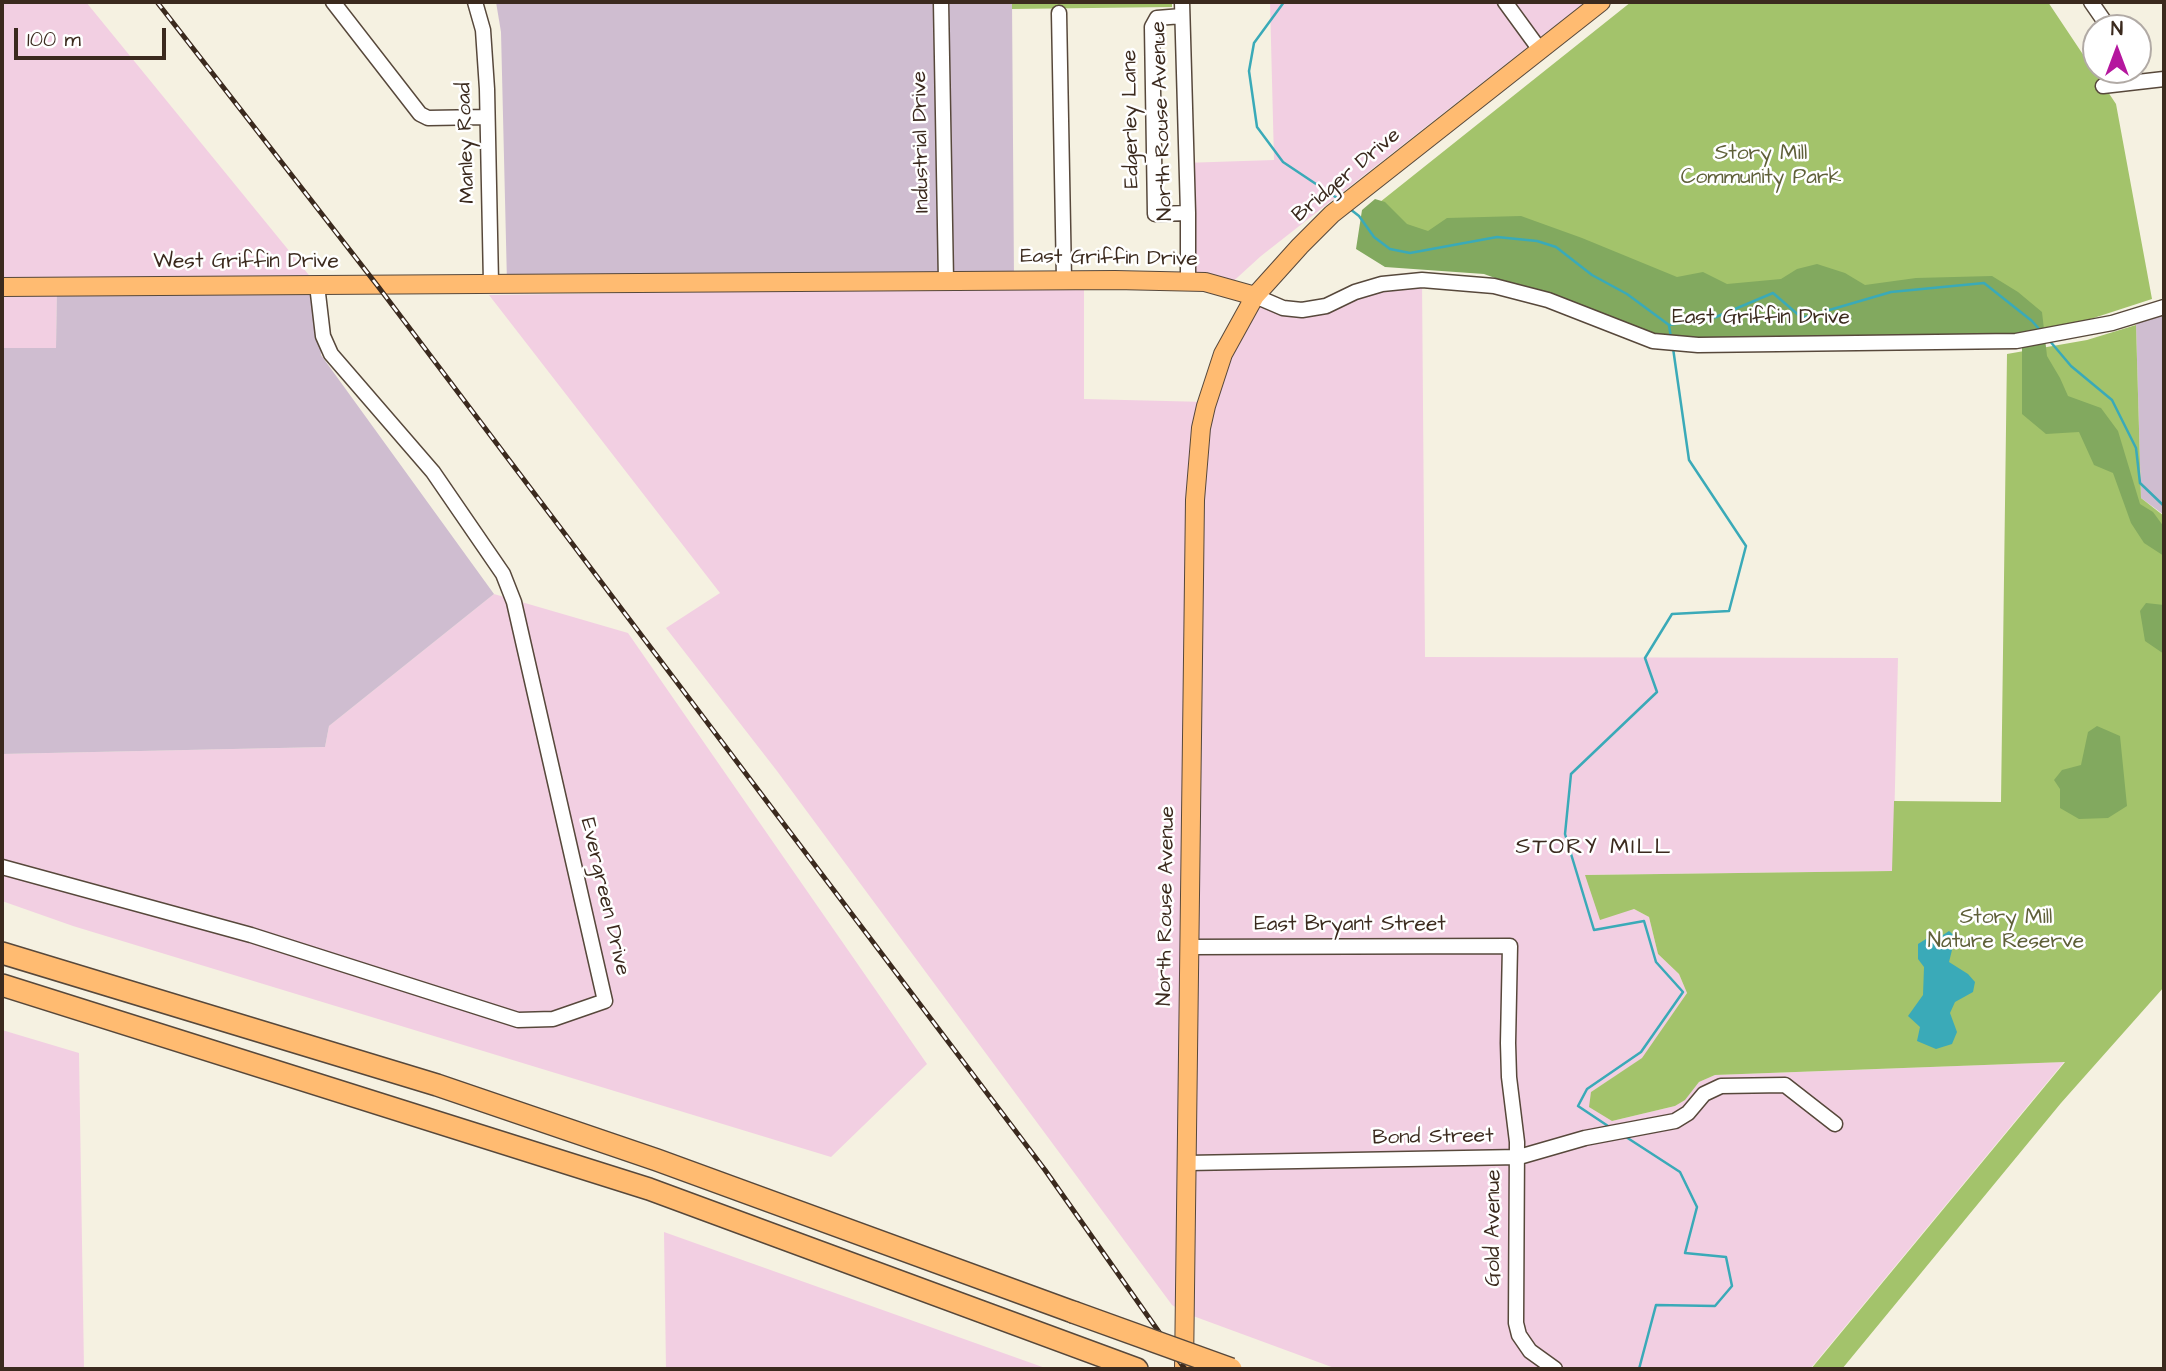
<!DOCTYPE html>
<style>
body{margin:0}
#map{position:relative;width:2166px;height:1371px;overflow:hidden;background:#f5f1e1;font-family:"Architects Daughter",sans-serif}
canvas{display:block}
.frame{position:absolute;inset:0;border:4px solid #3b2a1e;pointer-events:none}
.north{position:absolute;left:2082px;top:14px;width:70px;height:70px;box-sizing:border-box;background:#fff;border:2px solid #b1aaa5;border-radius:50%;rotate:0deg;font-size:19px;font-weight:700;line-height:28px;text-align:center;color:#3b2a1e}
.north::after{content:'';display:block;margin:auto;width:24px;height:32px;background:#b5179e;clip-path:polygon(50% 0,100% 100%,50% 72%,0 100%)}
.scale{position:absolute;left:14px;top:28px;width:152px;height:32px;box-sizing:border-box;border:4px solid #3b2a1e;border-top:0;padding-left:9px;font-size:21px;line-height:24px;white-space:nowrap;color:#3b2a1e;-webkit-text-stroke:5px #fff;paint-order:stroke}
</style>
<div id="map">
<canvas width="2166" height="1371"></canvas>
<div class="frame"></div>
<div class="north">N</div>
<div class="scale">100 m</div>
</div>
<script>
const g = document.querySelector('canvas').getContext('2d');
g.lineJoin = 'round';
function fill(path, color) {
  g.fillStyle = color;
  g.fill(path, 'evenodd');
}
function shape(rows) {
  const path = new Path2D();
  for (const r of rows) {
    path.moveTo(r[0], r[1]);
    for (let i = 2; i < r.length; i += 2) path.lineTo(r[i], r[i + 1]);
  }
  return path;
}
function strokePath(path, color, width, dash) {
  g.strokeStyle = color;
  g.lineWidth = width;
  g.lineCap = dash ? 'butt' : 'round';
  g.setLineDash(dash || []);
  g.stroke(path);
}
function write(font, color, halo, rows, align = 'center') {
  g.font = font + ' "Architects Daughter",sans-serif';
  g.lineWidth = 5;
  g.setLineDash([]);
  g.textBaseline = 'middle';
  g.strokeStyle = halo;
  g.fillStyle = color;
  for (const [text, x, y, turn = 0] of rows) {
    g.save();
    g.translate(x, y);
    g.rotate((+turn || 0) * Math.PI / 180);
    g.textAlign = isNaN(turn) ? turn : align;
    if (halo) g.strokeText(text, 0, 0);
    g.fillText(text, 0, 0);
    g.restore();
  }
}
fill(shape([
 [2,2,86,2,317,285,57,287,56,348,2,348],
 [1270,2,1585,2,1261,256,1227,287,1188,281,1183,163,1274,160],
 [1084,280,1084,399,1207,402,1255,296,1283,308,1422,280,1425,657,1898,658,1893,871,1585,875,1634,909,1649,917,1658,954,1679,974,1687,993,1643,1058,1591,1092,1612,1121,1675,1106,1685,1099,1699,1082,1715,1075,2064,1062,1810,1369,1337,1369,1185,1313,1172,1305,777,771,666,628,720,593,489,295,777,291],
 [494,594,628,633,927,1064,831,1157,73,926,2,901,2,754,325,747,329,726],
 [2,1030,79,1053,84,1369,2,1369],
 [664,1232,1048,1369,666,1369]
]), '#f2cfe2');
fill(shape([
 [496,2,1012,2,1014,280,507,283,501,32],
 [317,285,321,355,494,594,329,726,325,747,2,754,2,348,56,348,57,286],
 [2164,299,2164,515,2141,498,2136,325,2152,303]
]), '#cfbdd0');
fill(shape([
 [1012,2,1172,2,1172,7,1012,9],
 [1631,2,2048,2,2116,104,2152,299,2072,325,2007,333,1658,332,1370,210],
 [2136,325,2141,498,2164,516,2164,987,2061,1103,1842,1369,1811,1369,2065,1062,1715,1075,1699,1082,1685,1100,1675,1106,1612,1121,1589,1107,1591,1092,1642,1058,1687,993,1679,974,1658,954,1649,917,1634,909,1600,920,1585,875,1892,871,1894,801,2001,802,2007,354,2087,340]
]), '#a3c36b');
fill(shape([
 [1375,199,1385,202,1407,224,1428,231,1447,218,1521,216,1582,238,1677,277,1703,272,1727,284,1781,279,1797,269,1817,264,1845,273,1865,285,1916,278,1992,276,2018,292,2042,312,2047,356,2060,378,2068,396,2101,408,2118,431,2140,504,2153,512,2164,527,2164,556,2144,543,2131,523,2113,473,2094,465,2079,432,2046,434,2022,414,2022,335,1683,341,1655,336,1484,274,1385,267,1356,249,1362,210],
 [2146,603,2164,605,2164,654,2145,641,2140,611],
 [2097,726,2120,736,2127,806,2108,818,2079,819,2060,808,2060,789,2054,780,2062,770,2081,765,2088,732]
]), '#82a95f');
fill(shape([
 [1949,931,1958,939,1952,950,1949,962,1968,974,1975,982,1973,992,1955,1002,1950,1013,1957,1032,1952,1044,1936,1049,1917,1041,1920,1027,1908,1016,1923,995,1924,967,1918,959,1918,944,1926,939,1937,939]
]), '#3aaab8');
strokePath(shape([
 [1284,2,1254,43,1249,71,1257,127,1283,162,1340,200],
 [1350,209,1359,216,1374,237,1390,249,1410,253,1497,237,1537,241,1556,247,1592,275,1627,294,1669,325,1716,317,1773,293,1802,318,1891,292,1984,283,2032,321,2040,330],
 [1669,325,1671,338],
 [2049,340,2071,366,2112,400,2136,448,2140,483,2164,506],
 [1611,1128,1578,1106,1587,1089,1641,1052,1683,992,1656,962,1644,921,1594,930,1565,834,1571,774,1657,692,1645,658,1672,614,1729,611,1746,546,1689,460,1673,348],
 [1626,1137,1680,1172,1697,1207,1685,1253,1726,1257,1732,1286,1715,1306,1656,1305,1639,1369]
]), '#3aaab8', 2.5);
const minor = shape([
 [333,2,420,114,428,118,487,117],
 [475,2,483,30,487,89,491,283],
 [941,2,946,281],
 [1182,2,1188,213,1188,281],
 [1505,2,1540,50],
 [2091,2,2109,28],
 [1059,13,1064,280],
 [1182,16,1157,18,1152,27,1155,214,1188,213],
 [2103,86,2164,79],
 [1255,296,1283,308,1302,310,1326,306,1355,292,1382,284,1422,280,1494,286,1548,300,1653,341,1698,345,2016,341,2112,323,2164,307],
 [2,867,251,935,518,1020,553,1019,605,1001,514,602,503,574,433,472,331,354,323,336,317,285],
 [1189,947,1510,946,1508,1043,1509,1077,1517,1142,1516,1323,1519,1335,1530,1351,1555,1369],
 [1187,1163,1519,1157,1585,1138,1675,1121,1688,1113,1704,1094,1721,1086,1785,1085,1835,1124]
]);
const major = shape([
 [2,287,1115,280,1205,282,1255,296],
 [1184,1369,1195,500,1201,428,1206,406,1223,354,1255,296,1300,246,1332,214,1601,2]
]);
const highway = shape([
 [2,953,437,1085,657,1160,1073,1312],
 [2,985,649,1189,1137,1369]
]);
strokePath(minor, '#57483b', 17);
strokePath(major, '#57483b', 20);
strokePath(highway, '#57483b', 24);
strokePath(minor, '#fff', 14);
strokePath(major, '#ffbb71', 18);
strokePath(highway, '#ffbb71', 21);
const rail = shape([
 [157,2,377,285,1045,1170,1185,1369]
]);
strokePath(rail, '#3b2a1e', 5);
strokePath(rail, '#fff', 2.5, [8]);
const highwayBridge = shape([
 [1073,1312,1231,1369]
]);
strokePath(highwayBridge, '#57483b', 24, []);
strokePath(highwayBridge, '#ffbb71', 21);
write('21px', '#3b2a1e', '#fff', [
 ["Edgerley Lane",1132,119,-91],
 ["North Rouse Avenue",1163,121,-92],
 ["Industrial Drive",922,142,-91],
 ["Manley Road",467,143,-92],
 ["Bridger Drive",1347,176,-40],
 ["East Griffin Drive",1109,259,1],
 ["West Griffin Drive",246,263],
 ["East Griffin Drive",1761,319],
 ["Evergreen Drive",604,897,77],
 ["North Rouse Avenue",1167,906,-89],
 ["East Bryant Street",1350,926],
 ["Bond Street",1433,1138,-1],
 ["Gold Avenue",1495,1228,-90]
]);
write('21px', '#5f6039', '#fff', [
 ["Story Mill",1761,155],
 ["Community Park",1761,179],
 ["Story Mill",2006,919],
 ["Nature Reserve",2006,943]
]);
g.letterSpacing = '2px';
write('23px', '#3b2a1e', '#fff', [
 ["STORY MILL",1594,848]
]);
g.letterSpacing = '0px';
</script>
